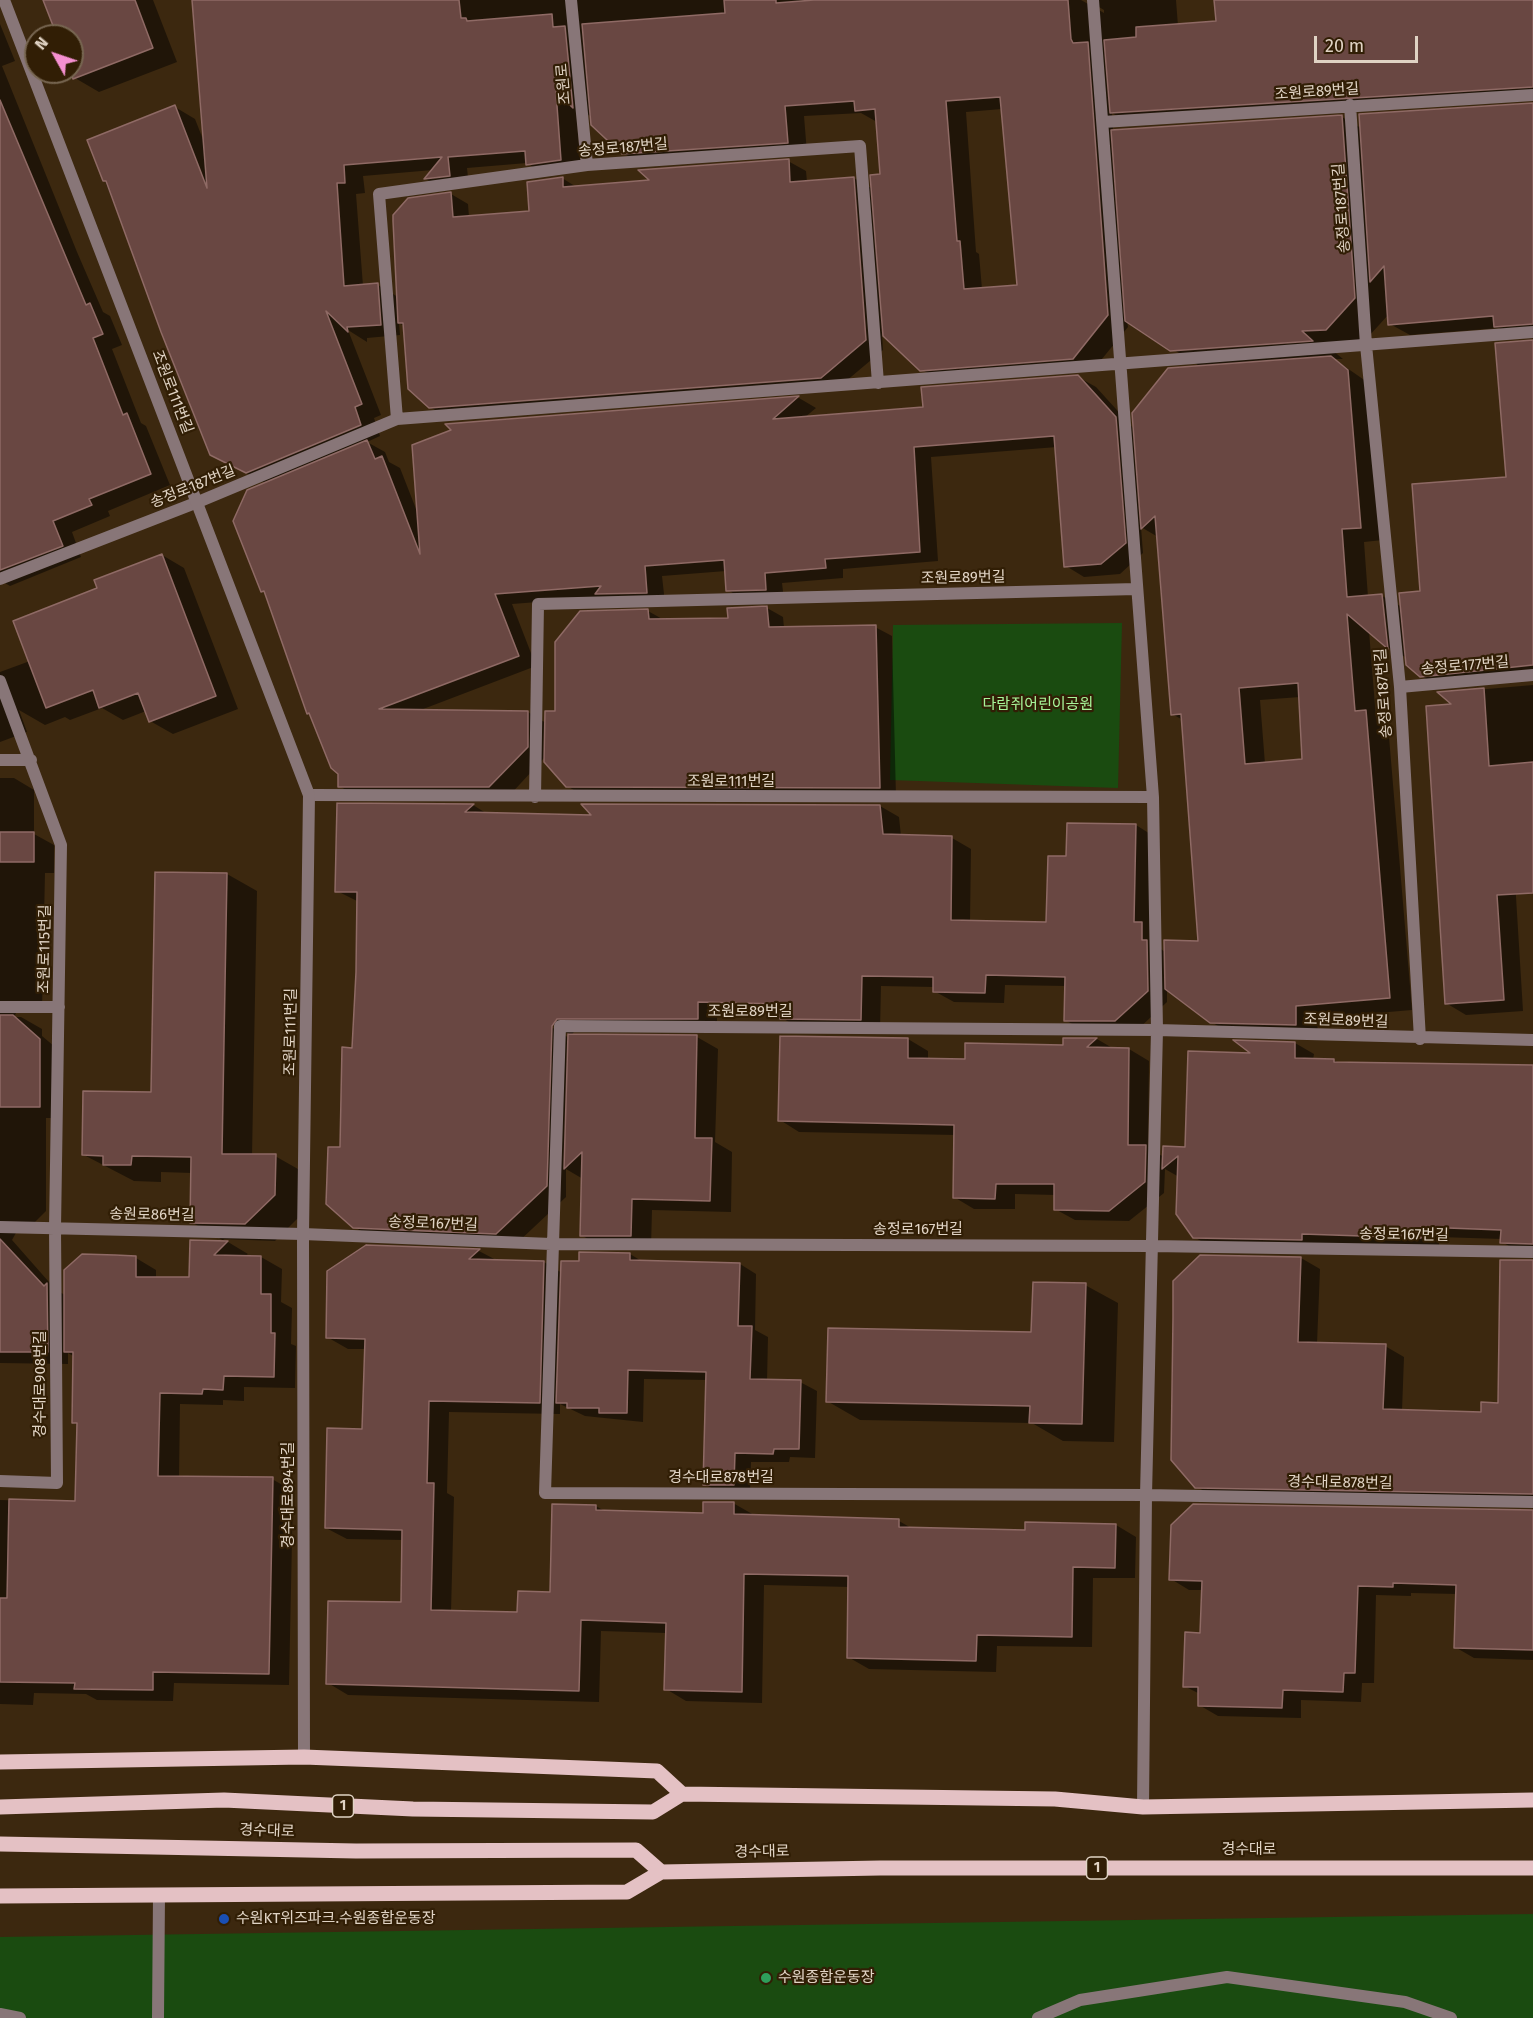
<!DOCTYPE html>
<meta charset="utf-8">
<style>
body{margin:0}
#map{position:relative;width:1533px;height:2018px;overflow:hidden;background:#3c280f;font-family:"Fira Sans",sans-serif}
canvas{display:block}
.north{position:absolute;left:24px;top:24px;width:60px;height:60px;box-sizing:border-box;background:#311e05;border:2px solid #776651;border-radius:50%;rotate:310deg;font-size:16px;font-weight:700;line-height:24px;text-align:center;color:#e0d3c4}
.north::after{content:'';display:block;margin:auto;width:21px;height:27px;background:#f590d1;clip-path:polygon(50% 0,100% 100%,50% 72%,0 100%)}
.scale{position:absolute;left:1314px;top:36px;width:104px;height:27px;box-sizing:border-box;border:3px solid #e0d3c4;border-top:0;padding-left:8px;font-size:18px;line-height:21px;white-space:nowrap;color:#e0d3c4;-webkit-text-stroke:4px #311e05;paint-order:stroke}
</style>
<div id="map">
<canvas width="1533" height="2018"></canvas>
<div class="north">N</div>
<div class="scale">20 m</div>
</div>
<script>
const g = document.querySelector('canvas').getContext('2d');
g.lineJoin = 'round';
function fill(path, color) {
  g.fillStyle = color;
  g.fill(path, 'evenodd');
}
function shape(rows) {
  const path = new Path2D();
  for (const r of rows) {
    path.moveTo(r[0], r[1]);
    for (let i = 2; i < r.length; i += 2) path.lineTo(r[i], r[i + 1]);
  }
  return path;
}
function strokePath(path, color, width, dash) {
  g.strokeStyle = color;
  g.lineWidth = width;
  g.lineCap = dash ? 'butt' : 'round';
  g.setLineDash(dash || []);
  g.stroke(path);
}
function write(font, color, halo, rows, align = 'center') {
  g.font = font + ' "Fira Sans","Noto Sans KR",sans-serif';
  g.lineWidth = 4.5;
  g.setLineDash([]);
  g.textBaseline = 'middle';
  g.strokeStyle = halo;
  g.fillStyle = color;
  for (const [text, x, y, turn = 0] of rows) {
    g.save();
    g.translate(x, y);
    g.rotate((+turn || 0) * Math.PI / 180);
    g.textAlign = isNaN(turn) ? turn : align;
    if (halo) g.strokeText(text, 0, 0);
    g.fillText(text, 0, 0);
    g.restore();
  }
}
fill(shape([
 [1122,623,1118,788,890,780,893,625],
 [1533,1914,1533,2018,0,2018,0,1937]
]), '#1a4b10');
fill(shape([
 [45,0,153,0,177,62,99,92,75,78,72,36,59,36],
 [194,0,1081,0,1104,13,1104,10,1087,0,1176,0,1178,26,1217,23,1216,0,1533,0,1533,99,1131,124,1112,113,1113,131,1342,117,1361,128,1533,105,1533,336,1515,337,1499,328,1410,335,1390,324,1389,314,1359,347,1332,350,1343,359,1334,359,1370,384,1383,540,1364,542,1368,597,1382,596,1402,607,1422,593,1507,478,1533,342,1533,679,1441,687,1421,676,1407,658,1389,648,1369,631,1376,718,1388,725,1412,1010,1318,1018,1317,1037,1234,1035,1211,1022,1167,988,1167,1002,1135,1032,1085,1031,1065,1020,1066,986,1005,985,1004,1003,954,1002,934,991,934,987,881,986,880,1030,801,1029,782,1018,782,1014,717,1012,717,1029,576,1029,571,1036,697,1037,718,1049,715,1142,732,1152,731,1212,652,1210,651,1247,602,1247,581,1235,583,1179,566,1169,566,1197,516,1244,374,1238,354,1227,341,1149,354,1049,359,902,337,891,339,805,473,805,489,815,595,817,880,806,899,817,901,836,952,838,971,849,970,922,1048,923,1068,858,1136,825,1155,837,1161,949,1165,952,1200,942,1183,720,1172,714,1158,537,1141,527,1143,553,1120,574,1084,577,1066,566,1057,447,931,457,938,561,843,569,843,578,782,583,784,600,746,601,728,590,726,571,662,576,665,603,602,597,512,604,536,666,418,711,528,712,546,723,648,611,664,620,730,619,767,608,783,617,784,628,875,627,892,636,896,797,584,796,567,786,545,757,508,797,357,796,339,786,339,773,266,593,262,591,267,484,211,454,89,140,175,107,195,119,204,142],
 [576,108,592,117,623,153,643,165,807,153,804,116,861,113,877,122,881,176,873,189,854,178,807,182,806,171,788,161,653,181,578,188,562,178,531,213,469,217,468,204,451,194,398,297,378,285,363,286,356,194,365,193,363,176,433,170,426,179,445,190,469,187,467,168,527,163,547,176,581,171],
 [1002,109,1018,286,982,289,979,254,976,252,966,112],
 [1127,320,1201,367,1135,430,1096,387,1078,377,924,409,804,418,816,408,799,398,448,425,454,430,418,514,400,468,389,462,385,452,367,442,380,436,374,418,381,415,348,330,367,342,367,338,400,335,399,323,404,326,430,407,447,417,839,387,883,350,882,333,921,369,941,381,1093,370,1128,327],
 [1300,697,1304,761,1265,764,1260,700],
 [546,1021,569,1034,569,1038,545,1023],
 [0,24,15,61,2,66,77,252,103,312,110,316,122,345,112,349,141,423,146,426,170,485,108,511,110,516,72,532,81,557,10,586,0,580],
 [162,555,184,568,238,709,173,734,150,721,146,711,123,720,102,708,70,720,65,717,45,725,19,710,27,732,0,742,0,672,30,661,99,589],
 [1533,685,1533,863,1514,864,1523,1011,1466,1015,1446,1003,1455,705,1441,693],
 [0,778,14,778,34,790,34,834,54,845,54,873,45,873,42,1010,17,1011,14,1017,21,1017,42,1029,42,1036,61,1052,61,1118,46,1118,46,1211,27,1230,17,1231,12,1240,56,1290,65,1295,136,1258,156,1270,156,1278,190,1278,226,1242,191,1222,192,1173,161,1172,161,1182,134,1181,84,1155,153,1093,157,873,227,874,257,891,252,1156,275,1156,305,1173,304,1212,275,1241,223,1239,248,1254,244,1257,261,1257,282,1269,281,1302,292,1308,291,1344,296,1346,295,1388,244,1387,244,1401,223,1400,223,1405,180,1404,179,1478,272,1479,293,1491,289,1685,174,1683,173,1701,97,1700,86,1694,34,1693,33,1705,0,1704,0,1500,76,1502,78,1425,73,1423,75,1357,68,1353,68,1364,0,1363],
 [782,1037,908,1039,928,1051,928,1060,966,1060,1065,1046,1065,1039,1097,1039,1114,1049,1129,1049,1149,1061,1148,1148,1164,1157,1186,1148,1255,1055,1295,1043,1314,1054,1313,1060,1333,1060,1533,1157,1533,1253,1521,1253,1502,1242,1502,1239,1439,1237,1439,1248,1213,1248,1194,1237,1179,1177,1165,1169,1164,1193,1129,1221,1075,1220,1055,1209,1056,1195,1015,1194,1015,1209,974,1209,954,1197,956,1135,799,1132,780,1120],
 [366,1246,479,1251,498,1261,544,1262,562,1273,580,1263,630,1254,643,1262,740,1264,756,1274,755,1330,768,1337,767,1381,800,1382,817,1391,815,1458,790,1457,789,1462,751,1462,750,1494,721,1494,705,1484,707,1380,644,1379,643,1422,585,1416,560,1404,560,1414,449,1412,447,1493,454,1497,451,1612,519,1613,552,1593,596,1506,606,1512,704,1514,733,1503,754,1515,899,1521,913,1529,1026,1532,1116,1525,1136,1537,1135,1578,1093,1578,1092,1647,997,1646,996,1672,869,1669,848,1657,850,1587,764,1585,762,1703,686,1701,666,1689,667,1633,601,1631,599,1702,348,1695,328,1683,402,1604,403,1540,347,1539,326,1528,363,1430,366,1349,348,1349,327,1337],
 [1201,1257,1301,1258,1320,1269,1317,1344,1385,1346,1404,1357,1402,1411,1482,1414,1499,1405,1533,1262,1533,1503,1215,1498,1196,1486],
 [1085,1285,1118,1303,1114,1442,1063,1441,1032,1423,860,1420,827,1401,1033,1334],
 [1533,1512,1533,1660,1474,1658,1455,1647,1457,1594,1411,1593,1411,1596,1376,1595,1374,1683,1362,1683,1361,1702,1301,1700,1301,1718,1218,1716,1199,1705,1200,1694,1184,1686,1202,1634,1203,1590,1189,1590,1171,1579]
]), '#0007');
const building = shape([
 [43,0,135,0,153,48,73,79,71,72,72,36,57,36,43,0],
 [192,0,459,0,461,18,466,18,467,21,552,14,553,27,565,26,573,108,556,92,561,160,526,165,525,151,448,157,450,176,424,179,442,157,344,165,345,183,337,183,344,286,378,283,381,325,347,327,348,332,326,311,362,404,355,407,361,425,246,473,210,455,161,332,106,181,103,181,87,140,175,105,207,188,192,0],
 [724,0,776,0,776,3,814,0,1068,0,1071,39,1073,43,1088,42,1108,315,1073,359,920,371,883,336,870,175,880,174,875,109,855,111,854,101,785,106,788,143,622,154,591,125,582,24,725,13,724,0],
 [1000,97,1017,285,964,289,960,241,957,241,946,101,1000,97],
 [1214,0,1533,0,1533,87,1110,113,1104,40,1136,37,1136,27,1216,21,1214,0],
 [0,100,86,305,90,303,103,334,93,338,123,415,127,413,151,474,89,499,92,505,53,521,63,546,0,570,0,100],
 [1533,103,1533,324,1494,327,1493,316,1388,325,1384,266,1370,282,1359,114,1533,103],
 [1342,115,1355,298,1326,330,1302,331,1313,341,1170,351,1125,321,1111,130,1342,115],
 [789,159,790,182,854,177,866,340,821,378,429,408,408,389,403,323,398,323,393,221,393,215,408,198,451,192,453,217,529,211,527,182,563,177,563,187,649,180,638,170,789,159],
 [1533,340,1533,665,1420,677,1406,665,1399,593,1420,591,1412,484,1506,477,1495,343,1533,340],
 [1331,356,1348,370,1361,528,1342,529,1347,597,1382,594,1388,649,1347,614,1355,711,1366,710,1390,998,1296,1006,1296,1025,1210,1023,1165,989,1164,940,1198,941,1181,714,1171,715,1155,516,1141,529,1132,413,1168,368,1331,356],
 [1298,683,1302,759,1245,764,1239,688,1298,683],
 [1078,375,1116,417,1126,543,1101,564,1064,567,1054,436,914,447,920,552,825,559,826,568,765,573,766,590,726,591,724,560,645,566,647,593,595,594,601,586,495,594,519,656,379,709,528,711,528,747,489,787,338,787,338,774,331,768,309,713,307,714,264,591,261,592,233,521,247,490,367,440,375,459,382,456,420,554,412,445,451,430,445,424,799,396,773,419,923,407,921,387,1078,375],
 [162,554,216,696,149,722,138,693,99,708,93,690,46,708,13,621,97,588,94,580,162,554],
 [767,606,769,627,876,625,880,788,566,787,544,762,545,711,555,711,555,642,580,611,648,609,649,619,728,618,727,608,767,606],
 [1484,688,1489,766,1533,762,1533,893,1497,895,1504,1000,1445,1004,1426,706,1451,704,1437,692,1484,688],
 [337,803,474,804,465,812,591,815,581,804,880,805,883,834,952,836,951,920,1046,922,1048,856,1066,856,1067,823,1136,824,1134,922,1142,922,1142,940,1147,940,1148,991,1115,1021,1064,1021,1065,977,986,975,985,993,933,992,933,977,862,976,861,1020,780,1019,781,1004,698,1002,698,1019,557,1019,552,1026,547,1186,496,1234,353,1228,326,1204,328,1147,340,1147,342,1047,352,1048,356,972,357,892,335,892,337,803],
 [0,832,34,832,34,862,0,862,0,832],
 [155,872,227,873,222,1154,276,1154,275,1195,245,1224,190,1223,191,1157,132,1156,131,1165,103,1165,103,1156,82,1155,83,1091,151,1092,155,872],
 [0,1015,13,1015,40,1039,40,1107,0,1107,0,1015],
 [568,1034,697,1035,695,1138,712,1138,710,1201,632,1199,631,1236,580,1236,582,1152,564,1169,568,1034],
 [780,1036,908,1038,908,1058,965,1059,965,1043,1063,1045,1063,1038,1097,1038,1087,1047,1129,1048,1128,1145,1146,1145,1145,1182,1109,1211,1054,1210,1054,1184,996,1184,995,1199,953,1198,954,1125,778,1121,780,1036],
 [1233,1040,1295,1042,1295,1058,1334,1059,1334,1062,1533,1065,1533,1244,1500,1243,1501,1230,1421,1227,1421,1238,1302,1234,1302,1240,1193,1238,1176,1214,1178,1156,1162,1169,1163,1146,1185,1147,1188,1051,1250,1053,1233,1040],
 [0,1239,44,1286,47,1283,48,1352,0,1352,0,1239],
 [190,1240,228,1241,214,1255,261,1256,261,1294,271,1294,271,1333,275,1333,274,1377,224,1376,223,1390,203,1389,202,1394,160,1393,158,1476,273,1477,269,1674,153,1672,153,1690,74,1689,75,1683,0,1682,0,1598,7,1598,9,1499,75,1501,77,1423,72,1423,73,1352,64,1352,64,1270,82,1254,115,1255,136,1256,136,1277,189,1277,190,1240],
 [366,1245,480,1249,469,1259,544,1261,540,1403,429,1401,427,1483,434,1483,431,1610,517,1612,518,1591,550,1592,552,1504,596,1505,596,1510,703,1513,703,1502,734,1502,734,1514,899,1519,899,1527,1025,1530,1025,1522,1116,1524,1115,1568,1073,1567,1072,1637,977,1635,976,1661,847,1658,848,1576,744,1574,742,1692,664,1690,666,1623,581,1620,579,1691,326,1684,328,1601,401,1602,402,1530,325,1528,327,1428,362,1429,365,1339,326,1338,327,1271,366,1245],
 [579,1252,630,1253,630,1260,740,1263,738,1326,752,1326,750,1379,801,1380,799,1449,774,1449,773,1454,735,1453,734,1485,703,1485,706,1372,628,1370,627,1413,599,1413,599,1408,567,1408,567,1403,556,1403,561,1261,579,1261,579,1252],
 [1200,1255,1301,1257,1298,1342,1386,1344,1383,1409,1481,1412,1481,1402,1498,1403,1500,1260,1533,1260,1533,1494,1195,1488,1171,1460,1173,1317,1173,1281,1200,1255],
 [1033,1282,1086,1283,1082,1424,1029,1423,1030,1406,826,1402,828,1328,1031,1332,1033,1282],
 [1193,1504,1533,1510,1533,1650,1454,1648,1456,1585,1393,1583,1393,1587,1358,1586,1355,1673,1344,1673,1343,1692,1283,1690,1282,1708,1198,1706,1198,1687,1183,1687,1185,1632,1200,1633,1202,1581,1169,1580,1171,1525,1193,1504]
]);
fill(building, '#694742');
strokePath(building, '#8f6a65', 1.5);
strokePath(shape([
 [0,2014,20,2018],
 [158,2018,159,1895],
 [1038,2018,1080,2000,1227,1977,1405,2002,1451,2018]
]), '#887678', 12);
strokePath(shape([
 [571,0,587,165],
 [1093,0,1153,797,1157,1030,1146,1495,1143,1807],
 [1350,105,1366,345,1400,687,1420,1039],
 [1103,122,1533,95],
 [397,419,379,194,587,165,860,146,878,383],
 [0,579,198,502,397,419,1533,332],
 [0,681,61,845,55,1228,57,1483,0,1481],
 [1400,687,1533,675],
 [0,760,31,760],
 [309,795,1153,797],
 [535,797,538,604,1136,589],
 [0,1007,59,1007],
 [1533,1040,1157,1030,560,1026,545,1493,1146,1495,1533,1502],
 [0,1227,303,1234,551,1244,1152,1246,1533,1252]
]), '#887678', 12);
strokePath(shape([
 [4,0,309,795,303,1234,304,1757]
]), '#887678', 12);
strokePath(shape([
 [0,1762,304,1757,657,1771,682,1794],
 [0,1807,224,1800,413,1809,653,1812,682,1794,1055,1799,1143,1807,1533,1800],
 [0,1844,356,1851,636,1850,661,1872,880,1868,1533,1868],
 [0,1896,627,1892,661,1872]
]), '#e4c1c4', 15);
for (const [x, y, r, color] of [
 [224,1919,6,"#1a4fb4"],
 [766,1978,6,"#2e9e5b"]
]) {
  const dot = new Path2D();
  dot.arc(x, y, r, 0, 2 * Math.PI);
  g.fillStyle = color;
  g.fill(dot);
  strokePath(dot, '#311e05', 2);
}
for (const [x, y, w] of [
 [343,1806,21],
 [1097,1868,21]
]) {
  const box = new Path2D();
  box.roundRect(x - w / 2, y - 11, w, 22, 4.5);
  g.fillStyle = '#311e05';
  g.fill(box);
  strokePath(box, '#e0d3c4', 1.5);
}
write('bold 14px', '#e0d3c4', null, [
 ["1",343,1806],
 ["1",1097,1868]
]);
write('15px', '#e0d3c4', '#311e05', [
 ["조원로",564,84,-95],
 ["조원로89번길",1317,92,-4],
 ["송정로187번길",623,148,-5],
 ["송정로187번길",1342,208,-94],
 ["조원로111번길",172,392,69],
 ["송정로187번길",193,487,-22],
 ["조원로89번길",963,578,-1],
 ["송정로177번길",1465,666,-5],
 ["송정로187번길",1384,693,-94],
 ["조원로111번길",731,782],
 ["조원로115번길",45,949,-89],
 ["조원로89번길",750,1012],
 ["조원로89번길",1346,1021,2],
 ["조원로111번길",291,1032,-89],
 ["송원로86번길",152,1215,1],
 ["송정로167번길",433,1224,2],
 ["송정로167번길",918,1230],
 ["송정로167번길",1404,1235,1],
 ["경수대로908번길",41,1384,-90],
 ["경수대로878번길",721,1478],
 ["경수대로878번길",1340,1483,1],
 ["경수대로894번길",289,1495,-90],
 ["경수대로",267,1831,2],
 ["경수대로",1249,1850],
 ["경수대로",762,1852,-1]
]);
write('15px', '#a7f699', '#311e05', [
 ["다람쥐어린이공원",1038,705]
]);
write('15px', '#e0d3c4', '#311e05', [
 ["수원KT위즈파크.수원종합운동장",236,1919],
 ["수원종합운동장",778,1978]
], 'left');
</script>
